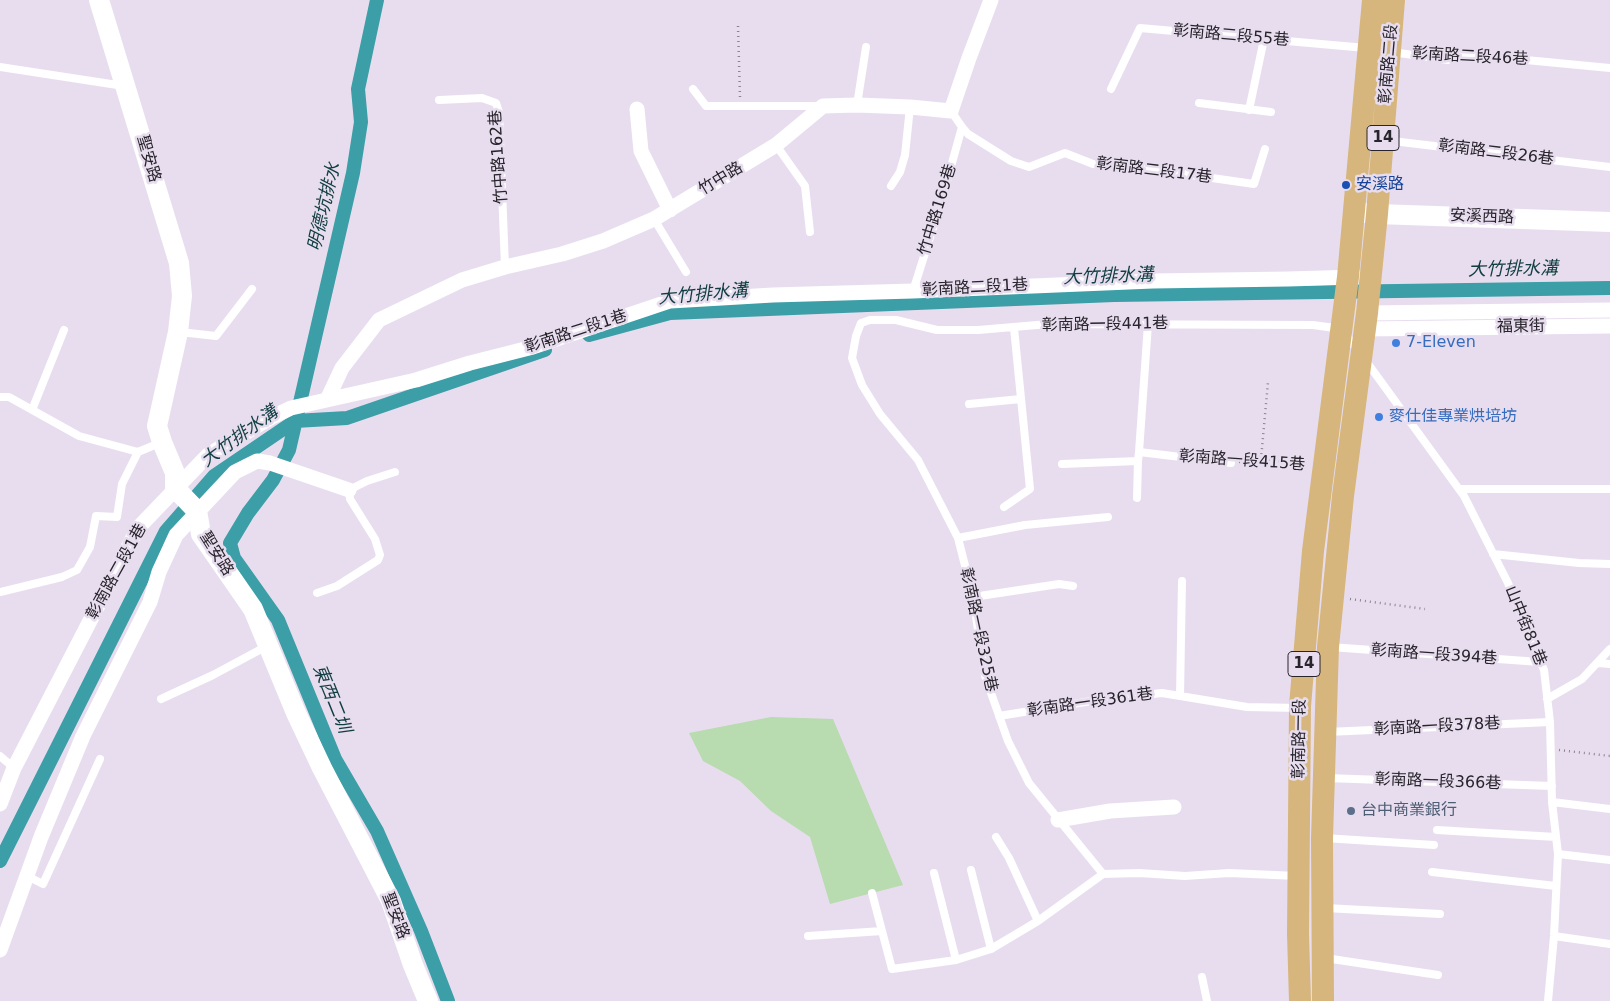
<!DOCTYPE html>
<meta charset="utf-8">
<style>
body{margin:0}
canvas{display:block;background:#e7ddee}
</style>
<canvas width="1610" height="1001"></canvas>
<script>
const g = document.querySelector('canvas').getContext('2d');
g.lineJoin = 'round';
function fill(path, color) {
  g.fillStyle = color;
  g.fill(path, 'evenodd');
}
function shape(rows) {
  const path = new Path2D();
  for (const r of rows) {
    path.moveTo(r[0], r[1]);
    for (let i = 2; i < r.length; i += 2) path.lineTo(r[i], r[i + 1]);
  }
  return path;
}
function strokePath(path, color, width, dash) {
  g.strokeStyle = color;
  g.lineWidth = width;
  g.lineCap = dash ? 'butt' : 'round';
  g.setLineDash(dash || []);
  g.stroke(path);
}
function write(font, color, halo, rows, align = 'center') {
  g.font = font + ' "DejaVu Sans","Noto Sans TC",sans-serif';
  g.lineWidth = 5;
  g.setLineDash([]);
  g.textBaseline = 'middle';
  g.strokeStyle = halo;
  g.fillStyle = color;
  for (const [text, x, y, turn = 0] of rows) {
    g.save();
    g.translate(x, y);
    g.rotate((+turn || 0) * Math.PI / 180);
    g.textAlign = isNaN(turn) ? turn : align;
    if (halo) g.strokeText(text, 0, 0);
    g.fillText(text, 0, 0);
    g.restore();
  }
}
fill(shape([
 [771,717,833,719,903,885,830,904,810,837,771,811,740,781,703,761,689,733]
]), '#b8dbaf');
strokePath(shape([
 [377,0,358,89,361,122,353,173,289,450,273,480,248,513,230,543,234,558,278,620,335,759,377,831,421,931,448,1001],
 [589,335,670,313,1114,295,1610,288],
 [0,861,166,531,214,476,295,421,347,418,545,350]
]), '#3c9ea6', 14);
strokePath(shape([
 [738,26,740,97],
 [1261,459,1268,382],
 [1239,462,1261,459,1308,465],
 [1350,599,1425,609],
 [1559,750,1610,756]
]), '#8b8490', 2.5, [1, 4]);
strokePath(shape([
 [1392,52,1448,60,1463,54,1610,68],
 [0,67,124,86],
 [693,89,706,106,821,106],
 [1111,89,1140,28,1366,48],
 [439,100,482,98,496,103,499,112,505,267],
 [1199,103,1271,112],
 [857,105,866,47],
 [1249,110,1264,39],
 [951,111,962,127,968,134,1011,161,1029,167,1065,153,1093,164,1135,167,1254,184,1265,149],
 [1384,140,1610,167],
 [776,145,805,186,810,232],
 [891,186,900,172,905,155,910,107],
 [654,219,686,272],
 [913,291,940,206,962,127],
 [1148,324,1139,452,1231,463],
 [180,332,216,336,252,289],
 [1366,361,1464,496,1508,583,1544,670,1550,722,1552,802,1558,854,1554,936,1548,1001],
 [0,397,9,397,79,436,138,452,162,442],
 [969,404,1021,399],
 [32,410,64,330],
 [1062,464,1138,461,1139,452],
 [1459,489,1610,489],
 [1137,498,1138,461],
 [1004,507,1030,489,1014,328],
 [958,538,1025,525,1108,517],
 [1493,554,1579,563,1610,564],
 [0,592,62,577,77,570,90,547,96,516,117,517,122,484,138,452],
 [317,593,337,586,378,560,380,555,375,539,350,499,349,490,367,481,395,472],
 [973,597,1059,584,1073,586],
 [1330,647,1540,662],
 [1598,663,1610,664],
 [1180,696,1182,581],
 [161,699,213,675,267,646],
 [1547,699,1582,679,1610,649],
 [999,716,1104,699,1162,693,1247,707,1299,708],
 [1327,732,1550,722],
 [0,756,14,768],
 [1326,778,1552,786],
 [1552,802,1610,809],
 [1437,830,1556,837],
 [996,837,1009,858,1038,921],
 [1324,838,1434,845],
 [1558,854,1610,860],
 [971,870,991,949],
 [1432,872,1556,886],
 [934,873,956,960],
 [27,876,43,884,100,759],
 [1297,876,1229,873,1185,876,1139,873,1103,874,1029,783,1008,741,985,676,973,597,958,538,918,460,880,414,862,385,852,358,856,336,861,323,870,320,896,320,937,330,978,330,1049,324,1313,325,1342,329,1357,350],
 [872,893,892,969,956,960,991,949,1038,921,1103,874],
 [1325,908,1440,914],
 [808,936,882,931],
 [1554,936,1610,944],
 [1325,958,1438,975],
 [1202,977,1207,1001]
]), '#fff', 8);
strokePath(shape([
 [637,109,641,151,670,210],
 [1367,313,1610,310],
 [1365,329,1610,326],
 [327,400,342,368,379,320,462,280,505,267,562,254,603,241,654,219,776,145,823,106,857,105,910,107,951,111,969,58,991,0],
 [0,804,14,768,138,528,208,455,270,418,291,408,416,380,470,363,533,347,670,301,773,295,913,291,1153,281,1288,279,1357,277],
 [1058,820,1110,811,1174,807],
 [0,950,41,837,83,736,150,602,159,572,176,535,235,472,257,461,270,463,349,490]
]), '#fff', 15);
strokePath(shape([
 [99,0,179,263,182,296,178,332,157,426,162,442,175,473,175,488,197,511,201,534,253,609,296,713,322,768,391,901,413,965,428,1001],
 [1354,212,1377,214,1610,222]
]), '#fff', 20);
strokePath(shape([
 [1300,1001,1298,934,1300,706,1313,551,1348,277,1373,0],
 [1323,1001,1322,838,1328,647,1343,496,1367,313,1377,214,1394,0]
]), '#d7b67d', 22);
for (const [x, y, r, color] of [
 [1346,185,5,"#1a4fb4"],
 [1396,343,5,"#3f7fe0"],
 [1379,417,5,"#3f7fe0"],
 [1351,811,5,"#5c6f8a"]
]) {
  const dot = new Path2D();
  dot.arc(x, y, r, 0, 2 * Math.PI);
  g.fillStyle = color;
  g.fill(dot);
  strokePath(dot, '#e7ddee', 2);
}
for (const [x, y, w] of [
 [1383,138,32],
 [1304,664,32]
]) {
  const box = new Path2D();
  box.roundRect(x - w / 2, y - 12.5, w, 25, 4);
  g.fillStyle = '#e7ddee';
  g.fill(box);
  strokePath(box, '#28242b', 1);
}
write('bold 15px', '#28242b', null, [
 ["14",1383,138],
 ["14",1304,664]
]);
write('16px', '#28242b', '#e7ddee', [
 ["彰南路二段55巷",1231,36,5],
 ["彰南路二段46巷",1470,57,3],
 ["彰南路二段",1389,64,-85],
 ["彰南路二段26巷",1496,153,7],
 ["竹中路162巷",499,157,-94],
 ["聖安路",148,159,74],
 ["彰南路二段17巷",1154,171,7],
 ["竹中路",721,179,-31],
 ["竹中路169巷",938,210,-73],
 ["安溪西路",1482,217,2],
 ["彰南路二段1巷",975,288,-3],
 ["彰南路一段441巷",1105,325,-1],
 ["福東街",1521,327,-1],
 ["彰南路二段1巷",576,332,-18],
 ["彰南路一段415巷",1242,461,4],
 ["聖安路",216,554,58],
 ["彰南路二段1巷",117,572,-61],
 ["山中街81巷",1525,626,68],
 ["彰南路一段325巷",978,630,78],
 ["彰南路一段394巷",1434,655,4],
 ["彰南路一段361巷",1090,703,-8],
 ["彰南路一段378巷",1437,727,-3],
 ["彰南路一段",1300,739,-89],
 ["彰南路一段366巷",1438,782,2],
 ["聖安路",395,916,69]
]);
write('16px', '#164399', '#e7ddee', [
 ["安溪路",1356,185]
], 'left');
write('16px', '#366cbe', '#e7ddee', [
 ["7-Eleven",1406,343],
 ["麥仕佳專業烘培坊",1389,417]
], 'left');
write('16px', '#4e5e75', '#e7ddee', [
 ["台中商業銀行",1361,811]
], 'left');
write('italic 18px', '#103d41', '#e7ddee', [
 ["明德坑排水",325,207,-77],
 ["大竹排水溝",1513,270,-1],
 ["大竹排水溝",1108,277,-2],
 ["大竹排水溝",703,295,-5],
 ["大竹排水溝",240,437,-36],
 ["東西二圳",331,699,68]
]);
</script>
